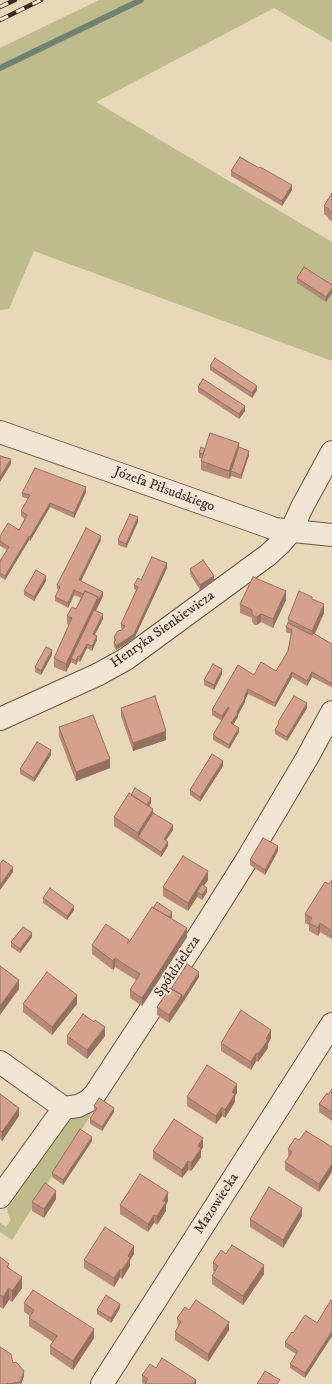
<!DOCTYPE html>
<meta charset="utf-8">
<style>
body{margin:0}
canvas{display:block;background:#e8d7b9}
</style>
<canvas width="332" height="1384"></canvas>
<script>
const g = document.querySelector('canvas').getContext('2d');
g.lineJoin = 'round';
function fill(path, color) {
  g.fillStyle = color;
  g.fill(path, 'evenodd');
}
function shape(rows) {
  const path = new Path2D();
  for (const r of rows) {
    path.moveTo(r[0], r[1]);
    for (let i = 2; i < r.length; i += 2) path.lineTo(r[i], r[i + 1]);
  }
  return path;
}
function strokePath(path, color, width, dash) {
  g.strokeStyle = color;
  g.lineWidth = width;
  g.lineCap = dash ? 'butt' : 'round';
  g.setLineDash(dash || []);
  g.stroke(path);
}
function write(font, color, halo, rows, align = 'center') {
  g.font = font + ' "IM FELL DW Pica",serif';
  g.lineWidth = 3.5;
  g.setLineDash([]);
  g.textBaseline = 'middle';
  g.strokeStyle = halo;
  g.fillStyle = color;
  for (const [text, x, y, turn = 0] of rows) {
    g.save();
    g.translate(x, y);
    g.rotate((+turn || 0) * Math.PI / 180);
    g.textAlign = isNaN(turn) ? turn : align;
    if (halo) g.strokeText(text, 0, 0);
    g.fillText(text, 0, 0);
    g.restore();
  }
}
fill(shape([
 [99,0,332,0,332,42,274,8,96,102,332,242,332,361,34,251,9,309,0,310,0,48],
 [99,1102,12,1240,0,1232,0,1223,6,1227,11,1220,9,1217,7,1210,8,1204,65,1122,70,1119,84,1113]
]), '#bdbc8a');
strokePath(shape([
 [0,68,141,0]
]), '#738175', 6);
const minor = shape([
 [0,719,99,674,126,659,268,555,280,544,291,531,302,507,332,452],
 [0,1062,64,1108],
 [0,1197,64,1108,78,1106,88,1101,95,1094,200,934,246,861,307,758,332,712],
 [102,1384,332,1024]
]);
const tertiary = shape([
 [0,432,267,526,275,529,332,535]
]);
strokePath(minor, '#685646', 24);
strokePath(tertiary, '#685646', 24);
strokePath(minor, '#f0e5d2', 22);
strokePath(tertiary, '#f0e5d2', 22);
const rail = shape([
 [0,7,15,0],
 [0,20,41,0]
]);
strokePath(rail, '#3e2b1f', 4.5);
strokePath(rail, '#f0e5d2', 3, [9]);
fill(shape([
 [231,171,292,190,282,206,231,176],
 [332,193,332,221,328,219,328,217,324,214,324,206],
 [297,278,332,285,326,302,297,283],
 [210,366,257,390,252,398,210,370],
 [198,387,245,411,239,419,198,392],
 [239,447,249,455,241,479,231,476,229,479,201,470,201,461,202,458,199,458,199,453,205,449],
 [86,492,74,518,50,507,30,541,29,540,5,580,0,577,0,561,7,550,0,546,0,536,19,530,25,519,21,516,21,511,28,499,22,497,22,493],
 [138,522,126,548,118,545,118,540],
 [101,540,81,581,103,596,96,611,103,619,95,635,97,640,92,651,87,648,80,662,78,661,76,665,71,662,66,672,54,667,54,658,69,625,67,624,67,616,76,609,81,598,74,595,68,608,55,601,55,597,58,590,57,589,57,585],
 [167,568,134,639,116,650,114,647,114,637,123,629,121,628,121,624,136,590,134,589,134,585,141,580],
 [190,569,214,581,200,590,190,574],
 [46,581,34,601,24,595,24,591],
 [312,599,324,613,315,634,332,644,332,686,331,687,312,677,307,686,292,677,275,707,248,694,245,700,245,702,238,715,238,717,233,724,239,732,229,749,213,740,213,735,222,721,212,715,212,710,254,675,276,671,288,651,291,634,286,632,286,627,288,623,288,619],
 [286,600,273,628,261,622,257,625,255,625,252,622,252,618,240,613,240,604],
 [52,655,41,675,35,672,35,667],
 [222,674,214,690,204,685,204,680],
 [121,708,166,740,133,751,121,716],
 [307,708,287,741,275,734,275,730,278,725,278,722],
 [59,727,110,768,76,781,59,736],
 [51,755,34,782,20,774,20,769],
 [223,766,200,802,190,795,190,790],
 [131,795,151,803,149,806,153,813,173,830,166,840,168,846,161,857,114,826,114,817],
 [278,851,265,875,250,865,250,860],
 [208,880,204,886,207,892,202,900,197,897,188,911,163,896,163,887],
 [332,880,332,939,320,932,318,936,309,931,309,925,305,923,305,914],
 [43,898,74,910,67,920,43,903],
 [172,917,171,918,187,937,142,1006,130,998,130,990,136,980,115,967,113,970,92,954,92,945,129,942],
 [32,937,20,953,11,947,11,942],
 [199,977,169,1023,157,1015,157,1007,171,989],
 [23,1004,77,1004,52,1035,23,1012],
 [67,1036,105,1036,87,1059,67,1044],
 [271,1038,268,1044,268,1048,258,1062,256,1061,251,1070,221,1051,221,1043],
 [332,1089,332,1121,319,1112,319,1104,328,1095],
 [237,1093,235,1096,235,1102,225,1118,222,1116,216,1124,187,1106,187,1097],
 [0,1094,19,1116,2,1141,0,1139],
 [94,1106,114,1112,102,1131,90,1124,90,1119,95,1112,94,1111],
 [299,1140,332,1147,319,1192,285,1170,285,1162,288,1158,288,1149],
 [92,1141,63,1185,52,1177,52,1173],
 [203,1147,201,1150,201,1157,191,1171,188,1170,182,1178,153,1159,153,1151],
 [56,1199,44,1218,32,1211,32,1202],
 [168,1201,166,1205,166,1211,157,1225,154,1223,148,1232,120,1214,120,1205],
 [302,1216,283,1248,250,1227,250,1219],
 [134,1254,130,1260,130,1266,122,1279,120,1277,114,1287,84,1268,84,1260],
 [0,1257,9,1268,22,1288,12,1302,9,1300,3,1309,0,1307],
 [213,1262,264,1274,243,1305,212,1284,212,1276,214,1272,213,1271],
 [332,1301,332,1336,305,1378,290,1368,290,1364,296,1354,285,1347,285,1342,293,1333,317,1323],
 [24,1303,94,1338,73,1370,50,1354,50,1346,53,1342,29,1326,29,1318,30,1316,24,1312],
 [120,1308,111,1323,97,1314,97,1310],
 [189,1310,229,1330,208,1362,175,1340,175,1332,178,1327,177,1318],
 [13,1363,24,1376,21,1384,0,1384],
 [156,1368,196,1384,143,1384,142,1383,142,1375]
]), '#b78a78');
fill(shape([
 [292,185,292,190,282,206,282,201],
 [332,288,332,293,326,302,326,297],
 [257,386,257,390,252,398,252,393],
 [245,406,245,411,239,419,239,414],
 [239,443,239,451,231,471,231,476,229,479,229,471],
 [249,451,249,455,241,479,241,475],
 [11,459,11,464,0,482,0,477],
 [86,487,86,492,74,518,74,513],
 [50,503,50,507,30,541,30,537],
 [138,517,138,522,126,548,126,544],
 [29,536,29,540,5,580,5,576],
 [101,536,101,540,79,585,79,580],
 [167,563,167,568,134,639,116,650,116,646],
 [46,576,46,581,34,601,34,597],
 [214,576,214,581,200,590,200,585],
 [74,590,74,595,68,608,68,603],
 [286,591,286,600,273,628,273,619],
 [103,592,103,596,72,659,71,658,71,662,66,672,66,664,98,597],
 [324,604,324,613,312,639,312,631],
 [103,614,103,619,93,638,93,634],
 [261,614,261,622,257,625,257,617],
 [97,636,97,640,92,651,92,646],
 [87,644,87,648,80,662,80,657],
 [52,650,52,655,41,675,41,671],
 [78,656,78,661,76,665,76,661],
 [222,669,222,674,214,690,214,685],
 [292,672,292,677,275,707,275,703],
 [312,672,312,677,307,686,307,681],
 [248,689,248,694,245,700,245,702,238,715,238,717,231,728,231,723],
 [307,703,307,708,287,741,287,737],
 [228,707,228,711,222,721,222,716],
 [239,728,239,732,229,749,229,745],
 [166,731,166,740,133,751,133,743],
 [51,750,51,755,34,782,34,778],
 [110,759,110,768,76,781,76,772],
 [223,761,223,766,200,802,200,797],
 [151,798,151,803,145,812,145,808],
 [153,809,153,817,138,837,138,841,138,833],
 [173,825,173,830,164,843,164,839],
 [168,842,168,846,161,857,161,852],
 [278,846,278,851,265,875,265,870],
 [13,867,13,872,0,890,0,885],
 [208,871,208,880,199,893,197,892,197,897,188,911,188,903],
 [207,888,207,892,202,900,202,895],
 [74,906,74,910,67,920,67,916],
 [172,912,172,917,168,925,168,920],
 [320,923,320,932,318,936,318,928],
 [187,928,187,937,142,1006,142,998],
 [32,933,32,937,20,953,20,949],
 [115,958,115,967,113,970,113,961],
 [199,972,199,977,182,1004,182,999],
 [19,980,19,989,0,1015,0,1006],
 [77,995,77,1004,52,1035,52,1027],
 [182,995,182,1004,169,1023,169,1015],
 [105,1027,105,1036,87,1059,87,1050],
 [271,1030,271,1038,268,1044,268,1048,258,1062,258,1054,266,1039],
 [256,1053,256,1061,251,1070,251,1062],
 [237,1084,237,1093,235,1096,235,1102,225,1118,225,1110,232,1092],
 [222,1107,222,1116,216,1124,216,1116],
 [19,1108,19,1116,2,1141,2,1132],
 [114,1108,114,1112,102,1131,102,1127],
 [92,1137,92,1141,63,1185,63,1180],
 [203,1138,203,1147,201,1150,201,1157,191,1171,191,1163,198,1146],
 [188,1161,188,1170,182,1178,182,1170],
 [332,1164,332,1172,319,1192,319,1184],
 [56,1191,56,1199,44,1218,44,1209],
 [168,1192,168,1201,166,1205,166,1211,157,1225,157,1216,163,1201],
 [302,1208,302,1216,283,1248,283,1240],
 [154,1215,154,1223,148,1232,148,1224],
 [134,1246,134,1254,130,1260,130,1266,122,1279,122,1270,128,1256],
 [264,1265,264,1274,243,1305,243,1296],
 [120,1269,120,1277,114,1287,114,1278],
 [22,1277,22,1288,12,1302,12,1291],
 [9,1288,9,1300,3,1309,3,1297],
 [120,1304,120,1308,111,1323,111,1318],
 [229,1322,229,1330,208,1362,208,1354],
 [94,1329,94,1338,73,1370,73,1361],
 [332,1331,332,1336,305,1378,305,1373],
 [24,1371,24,1376,21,1384,20,1384,20,1382],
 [196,1380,196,1384,193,1384]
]), '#957162');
const building = shape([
 [240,157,259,168,260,167,292,185,282,201,231,171,240,157],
 [332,193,332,213,328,210,329,209,324,206,332,193],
 [304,267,332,285,332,288,326,297,297,278,304,267],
 [215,358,257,386,252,393,210,366,215,358],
 [203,379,245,406,239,414,198,387,203,379],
 [210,433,239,443,229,471,201,461,210,433],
 [201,447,205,449,203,454,199,453,201,447],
 [239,447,249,451,241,475,231,471,239,447],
 [0,456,11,459,0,477,0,456],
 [35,468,86,487,74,513,50,503,30,537,29,536,5,576,0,573,0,561,9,547,0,541,0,536,8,523,19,530,27,515,21,511,30,495,22,493,35,468],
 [130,514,138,517,126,544,118,540,130,514],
 [86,528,101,536,79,580,103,592,98,601,98,597,85,591,83,594,74,590,68,603,55,597,60,587,57,585,86,528],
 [152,557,167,563,134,634,116,646,114,642,116,640,114,637,118,631,122,630,125,626,121,624,138,587,134,585,138,578,141,580,152,557],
 [203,560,214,576,200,585,190,569,203,560],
 [36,570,46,576,34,597,24,591,36,570],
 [253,577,286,591,273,619,261,614,257,617,255,617,252,614,252,610,240,604,253,577],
 [85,591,98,597,66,664,54,658,72,618,67,616,72,607,76,609,85,591],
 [299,591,312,597,312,599,324,604,312,631,288,619,299,591],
 [94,610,103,614,93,634,97,636,92,646,87,644,80,657,78,656,76,661,71,658,94,610],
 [288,623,312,635,313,633,332,644,332,681,331,683,312,672,307,681,292,672,275,703,248,689,244,697,245,698,237,712,238,713,231,723,239,728,229,745,213,735,229,708,228,707,222,716,212,710,238,665,254,675,261,662,276,671,288,651,292,630,286,627,288,623],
 [46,647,52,650,41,671,35,667,46,647],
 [213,664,222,669,214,685,204,680,213,664],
 [155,696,166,731,133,743,121,708,155,696],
 [294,696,307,703,287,737,275,730,279,723,278,722,294,696],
 [93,715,110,759,76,772,59,727,93,715],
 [37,742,51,750,34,778,20,769,37,742],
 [212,754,223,761,200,797,190,790,212,754],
 [135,788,151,798,147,805,131,795,135,788],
 [129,793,153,809,138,833,114,817,129,793],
 [153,813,173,825,164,839,168,842,161,852,138,837,153,813],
 [263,838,278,846,265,870,250,860,263,838],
 [183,856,208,871,188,903,163,887,183,856],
 [3,860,13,867,0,885,0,864,3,860],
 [332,880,332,931,320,923,318,928,309,923,312,918,305,914,325,882,329,884,332,880],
 [202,884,207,888,202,895,197,892,202,884],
 [50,888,74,906,67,916,43,898,50,888],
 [157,902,172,912,169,917,153,908,157,902],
 [152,907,187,928,142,998,130,990,140,974,115,958,113,961,92,945,106,924,129,940,127,944,130,941,152,907],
 [23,927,32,933,20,949,11,942,23,927],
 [187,964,199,972,182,999,182,995,171,989,187,964],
 [0,966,19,980,0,1006,0,966],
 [47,972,77,995,52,1027,23,1004,47,972],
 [170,988,182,995,169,1015,157,1007,170,988],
 [241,1010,271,1030,266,1039,268,1040,258,1054,256,1053,251,1062,221,1043,241,1010],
 [83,1014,94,1022,95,1020,105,1027,87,1050,67,1036,83,1014],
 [207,1065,237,1084,232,1092,235,1094,225,1110,222,1107,216,1116,187,1097,207,1065],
 [332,1089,332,1112,319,1104,327,1093,328,1095,332,1089],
 [0,1094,19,1108,2,1132,0,1131,0,1094],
 [99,1098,114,1108,102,1127,90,1119,97,1108,94,1106,99,1098],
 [174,1119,203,1138,198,1146,201,1148,191,1163,188,1161,182,1170,153,1151,174,1119],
 [80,1129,92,1137,63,1180,52,1173,80,1129],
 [306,1131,332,1147,332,1164,319,1184,285,1162,292,1152,288,1149,295,1138,299,1140,306,1131],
 [140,1174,168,1192,163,1201,166,1202,157,1216,154,1215,148,1224,120,1205,140,1174],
 [45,1183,56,1191,44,1209,32,1202,45,1183],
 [269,1187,302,1208,283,1240,250,1219,269,1187],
 [105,1227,134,1246,128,1256,130,1258,122,1270,120,1269,114,1278,84,1260,105,1227],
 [232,1245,264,1265,243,1296,212,1276,218,1266,213,1262,221,1250,226,1254,232,1245],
 [0,1257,9,1264,7,1267,22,1277,12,1291,9,1288,3,1297,0,1295,0,1257],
 [33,1290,94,1329,73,1361,50,1346,57,1336,29,1318,34,1310,24,1303,33,1290],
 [106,1295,120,1304,111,1318,97,1310,106,1295],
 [196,1300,229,1322,208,1354,175,1332,181,1322,177,1318,185,1307,189,1310,196,1300],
 [331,1300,332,1301,332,1331,305,1373,290,1364,298,1351,285,1342,292,1332,293,1333,305,1315,317,1323,331,1300],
 [0,1347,11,1354,13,1363,16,1362,24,1371,20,1382,9,1384,8,1383,6,1384,0,1384,0,1347],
 [162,1358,196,1380,193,1384,145,1384,148,1379,142,1375,150,1364,156,1368,162,1358],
 [265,1371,280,1380,277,1384,257,1384,265,1371]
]);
fill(building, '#d5a18c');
strokePath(building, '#957162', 1);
write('14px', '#3e2b1f', '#f0e5d2', [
 ["Józefa Piłsudskiego",164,490,20],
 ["Henryka Sienkiewicza",163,630,-35],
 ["Spółdzielcza",178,967,-56],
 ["Mazowiecka",217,1204,-57]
]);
</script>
